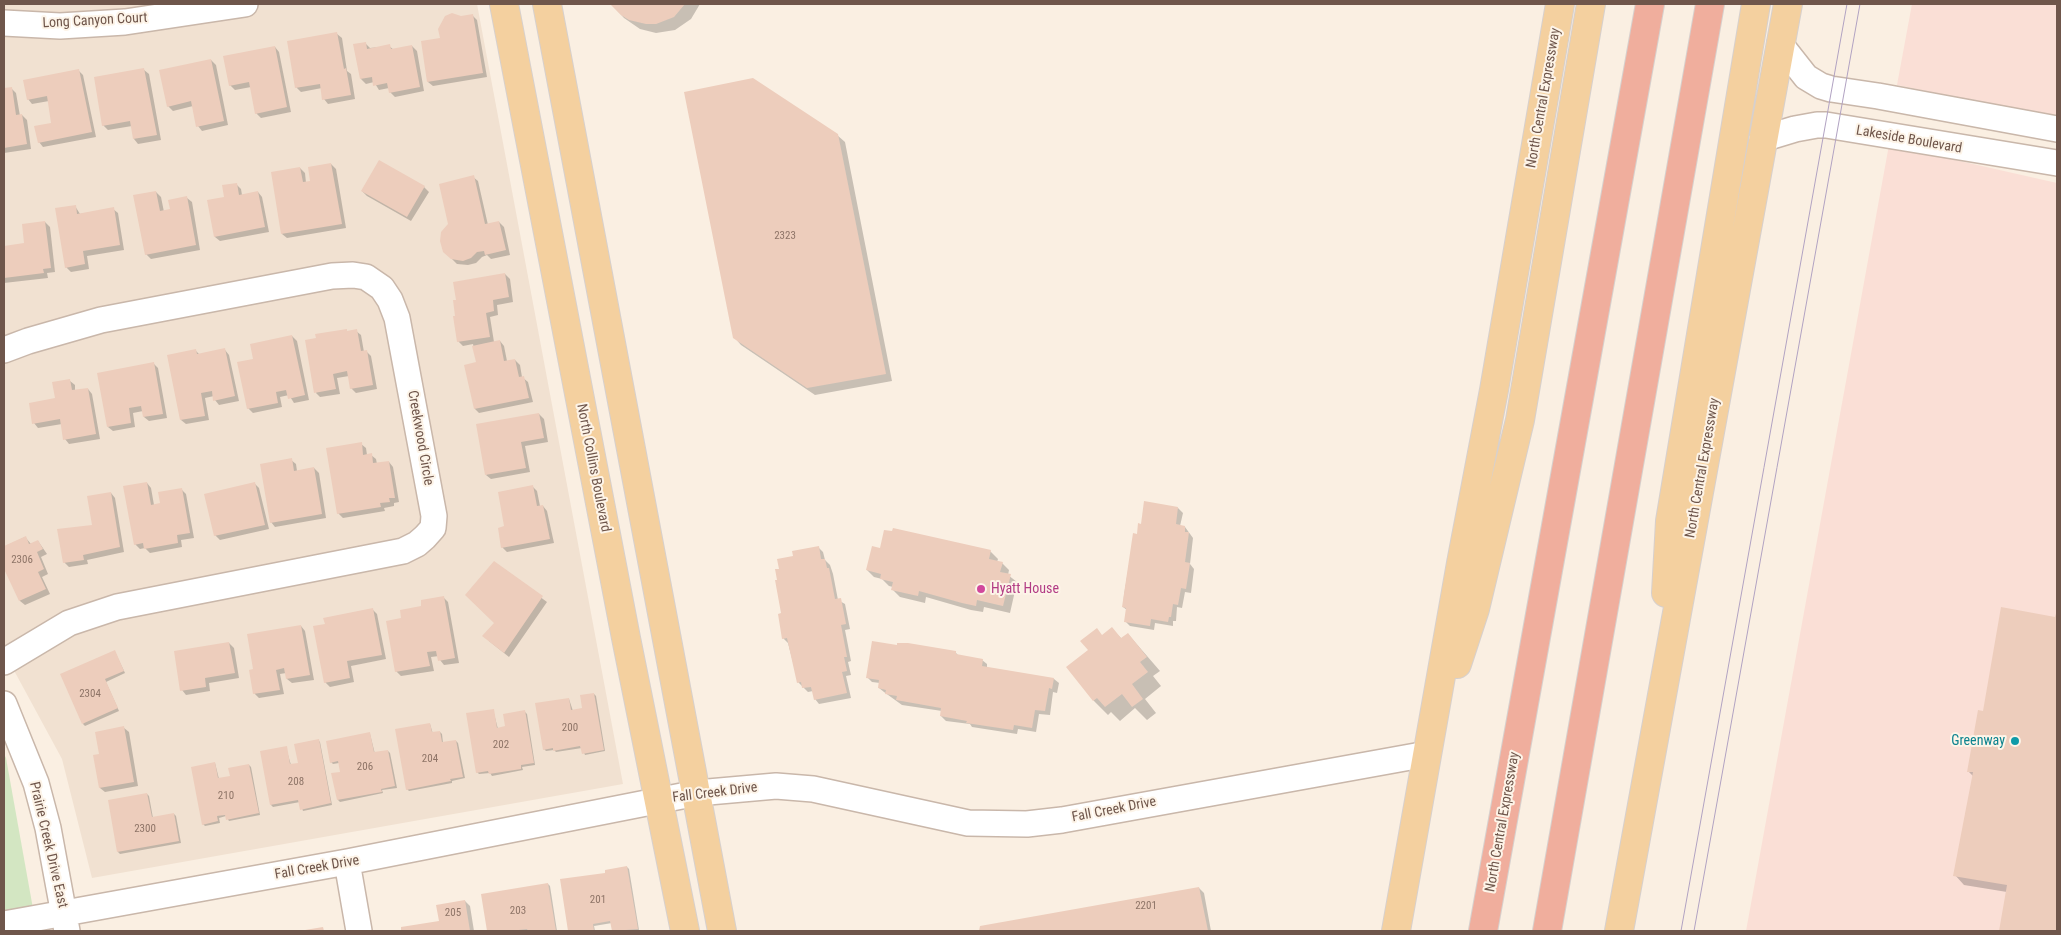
<!DOCTYPE html>
<style>
body{margin:0}
#map{position:relative;width:2061px;height:935px;overflow:hidden;background:#faefe2;font-family:"Roboto Condensed",sans-serif}
canvas{display:block}
.frame{position:absolute;inset:0;border:5px solid #6f564b;pointer-events:none}
</style>
<div id="map">
<canvas width="2061" height="935"></canvas>
<div class="frame"></div>
</div>
<script>
const g = document.querySelector('canvas').getContext('2d');
g.lineJoin = 'round';
function fill(path, color) {
  g.fillStyle = color;
  g.fill(path, 'evenodd');
}
function shape(rows) {
  const path = new Path2D();
  for (const r of rows) {
    path.moveTo(r[0], r[1]);
    for (let i = 2; i < r.length; i += 2) path.lineTo(r[i], r[i + 1]);
  }
  return path;
}
function strokePath(path, color, width, dash) {
  g.strokeStyle = color;
  g.lineWidth = width;
  g.lineCap = dash ? 'butt' : 'round';
  g.setLineDash(dash || []);
  g.stroke(path);
}
function write(font, color, halo, rows, align = 'center') {
  g.font = font + ' "Roboto Condensed",sans-serif';
  g.lineWidth = 4;
  g.setLineDash([]);
  g.textBaseline = 'middle';
  g.strokeStyle = halo;
  g.fillStyle = color;
  for (const [text, x, y, turn = 0] of rows) {
    g.save();
    g.translate(x, y);
    g.rotate((+turn || 0) * Math.PI / 180);
    g.textAlign = isNaN(turn) ? turn : align;
    if (halo) g.strokeText(text, 0, 0);
    g.fillText(text, 0, 0);
    g.restore();
  }
}
fill(shape([
 [4,4,477,4,623,784,92,878,62,759,4,652]
]), '#f1e1d1');
fill(shape([
 [1912,4,2057,4,2057,118,1897,85],
 [1889,145,2057,183,2057,931,1746,931]
]), '#fadfd6');
fill(shape([
 [4,754,6,758,37,931,4,931]
]), '#d3e6c2');
fill(shape([
 [611,4,700,4,691,19,675,30,656,33,640,29,624,18],
 [472,15,477,20,487,77,433,86,428,82,441,39,461,17],
 [337,34,342,38,347,71,351,74,355,99,328,104,324,99,322,88,301,92,296,87],
 [366,44,370,48,389,46,394,50,412,46,417,51,424,91,395,97,390,92,389,88,379,90,374,82,366,84,361,79,355,45],
 [275,47,279,52,291,112,261,118,256,113,251,87,235,90,230,85],
 [211,60,216,65,228,125,202,131,198,126,193,106,173,111,168,106],
 [78,70,83,75,96,137,43,147,39,142,52,124,49,101,32,104,28,99],
 [144,70,149,74,161,140,138,144,134,139,132,126,108,130,103,125],
 [11,88,16,93,20,116,22,115,27,120,31,149,4,153,4,89],
 [837,135,845,142,892,381,815,395,741,345,734,337],
 [331,164,336,169,346,228,287,238,282,234,300,168,305,173,306,183,311,182],
 [473,177,478,181,488,225,499,222,504,227,510,255,491,259,487,255,482,257,476,263,468,265,457,264,444,251,449,225],
 [236,184,241,189,242,195,258,192,262,197,269,232,220,241,215,237,208,201,226,198],
 [424,187,429,192,411,221,367,196,362,191],
 [156,192,161,197,164,212,171,210,187,198,192,202,200,250,151,259,146,254],
 [75,206,80,214,113,209,118,213,124,250,87,256,89,269,71,272,66,267],
 [45,222,50,227,55,272,47,273,48,278,4,283,4,247,25,244],
 [505,274,510,279,513,302,497,305,498,315,490,317,494,342,500,341,504,346,507,361,515,360,520,365,522,377,528,382,533,402,479,413,475,409,477,363,473,344,463,346,458,341],
 [346,330,348,332,356,331,361,335,364,352,366,351,371,356,377,389,356,393,351,388,349,376,337,378,340,394,320,397,316,393],
 [292,336,297,341,309,400,294,403,289,395,280,397,282,407,253,413,248,408,255,360],
 [195,350,200,355,225,350,229,355,239,401,219,405,215,400,214,396,205,398,209,420,186,424,181,420],
 [153,363,158,368,167,418,149,421,144,417,143,411,133,413,135,427,113,431,108,427],
 [70,381,75,385,75,391,88,389,92,394,100,439,69,444,65,439,62,424,38,428,34,423,56,399],
 [539,414,544,419,548,442,525,446,530,472,491,479,486,475],
 [361,444,366,448,367,455,371,455,376,459,377,464,389,462,393,467,399,502,394,503,394,506,384,508,385,511,343,518,338,513],
 [291,460,296,464,297,471,314,468,319,473,326,518,275,527,271,522],
 [147,483,151,488,154,505,162,504,181,489,186,494,194,538,181,540,182,547,150,553,145,548,140,549,135,544],
 [255,484,259,488,269,529,220,540,215,535],
 [533,487,537,491,540,506,543,506,547,511,554,543,507,552,502,547,506,527],
 [111,493,115,498,124,552,87,560,88,564,69,567,64,562,93,526],
 [1178,508,1183,513,1180,526,1185,527,1193,538,1190,564,1194,569,1191,593,1185,592,1182,608,1177,607,1176,621,1173,621,1173,626,1155,623,1154,630,1130,626,1125,621,1127,610,1123,607,1124,595,1134,534,1138,535,1142,525],
 [25,537,31,544,38,541,47,554,41,557,48,574,42,577,50,594,25,605,20,601,4,566,4,547],
 [818,547,823,552,825,560,830,565,833,574,838,600,845,604,850,629,845,630,851,661,848,662,851,675,846,676,851,698,819,704,815,699,813,691,808,692,798,682,788,643,783,638,779,581,780,570,795,557],
 [881,549,990,551,998,559,997,562,1002,563,1009,570,1008,575,1017,582,1010,613,984,607,983,612,971,610,926,597,925,603,900,597,893,590,893,587,889,586,882,579,874,577,867,570],
 [494,563,547,602,509,657,489,641,496,623],
 [444,598,448,602,459,663,444,665,440,660,439,656,431,657,434,671,401,676,396,671,423,607],
 [373,610,377,614,386,659,351,666,354,682,330,687,325,682,326,625],
 [2057,612,2057,931,2000,931,2007,892,1964,885,1955,875,1974,777,1968,771,1984,712,2056,619],
 [301,626,305,631,314,680,292,683,287,679,286,673,280,674,284,694,259,698,254,693,254,670],
 [1112,629,1122,639,1128,634,1160,671,1153,676,1161,686,1145,699,1156,713,1147,720,1135,708,1120,721,1111,712,1108,715,1094,701,1068,667,1089,651],
 [229,643,234,648,239,678,209,683,210,691,186,695,182,690],
 [115,652,125,673,106,682,119,711,85,726,83,724],
 [956,653,959,656,982,660,987,664,987,668,1054,679,1059,683,1057,693,1053,692,1050,715,1039,714,1036,732,1018,729,1017,734,972,727,970,724,946,721,941,716,942,711,902,705,884,692,879,688,880,683,872,682,867,677],
 [594,694,596,696,605,751,585,755,582,748,556,752,554,750,546,751,544,749,569,699,573,711,584,709],
 [493,710,498,729,506,727,525,712,527,714,535,765,522,767,523,770,492,776,490,773,479,774,477,772],
 [430,724,433,734,440,732,442,734,443,743,456,741,458,743,465,778,452,781,452,783,409,791,407,789],
 [124,728,129,732,138,786,105,792,100,788,100,755],
 [370,734,375,754,388,751,390,753,397,788,382,790,383,793,340,802,338,800,341,773,339,763,333,764,331,762],
 [318,740,320,742,332,805,303,811,300,802,273,807,271,805,286,748,291,765,299,764],
 [215,763,219,779,231,777,249,765,251,767,260,815,229,821,226,816,219,818,220,823,205,826,203,824],
 [147,794,149,796,153,818,174,814,176,816,181,843,120,854,118,852,109,801],
 [627,867,629,869,639,930,613,931,612,923,594,926,595,931,570,931,561,880,607,874],
 [548,884,550,886,557,931,488,931,482,895],
 [1199,888,1204,893,1211,931,980,931,981,927],
 [465,901,470,906,474,931,403,931,402,928,440,922]
]), '#0003');
fill(shape([
 [610,4,685,4,674,17,656,24,646,24,629,20,621,15],
 [452,13,461,16,473,14,483,73,427,82,421,41,440,38,438,29,445,16],
 [337,32,344,69,346,68,351,95,322,100,320,84,295,88,287,41],
 [366,42,367,49,390,44,391,49,412,45,420,87,389,93,387,83,373,86,372,77,360,79,353,44],
 [275,46,287,107,255,114,249,82,229,86,223,56],
 [211,59,224,121,196,127,191,101,167,107,159,70],
 [144,68,157,135,133,139,130,121,102,126,94,77],
 [79,69,92,132,38,143,34,126,51,123,47,96,27,100,23,80],
 [753,78,838,134,886,374,807,388,733,338,684,92],
 [12,87,16,115,22,114,27,144,4,148,4,88],
 [379,160,425,186,407,217,361,191],
 [331,163,342,224,281,234,271,172,300,167,303,182,310,181,308,167],
 [474,175,485,224,499,221,506,250,485,255,484,251,477,252,471,258,463,261,451,259,443,252,440,241,441,232,448,224,439,184],
 [237,183,239,195,258,191,265,227,214,237,207,200,224,197,222,185],
 [156,191,160,211,170,209,168,200,187,196,196,245,145,255,133,195],
 [76,205,77,214,114,207,120,245,83,251,85,264,65,268,55,208],
 [45,221,51,268,43,269,44,273,4,278,4,246,24,243,22,224],
 [505,273,509,297,493,300,494,311,486,313,490,337,457,342,453,316,455,316,453,300,456,300,453,282],
 [347,329,347,331,357,329,361,351,367,350,373,385,350,389,347,371,333,374,336,389,314,393,305,340,316,338,315,334],
 [292,335,305,395,288,399,286,390,276,392,278,403,247,409,237,362,253,359,250,344],
 [500,340,504,361,515,359,519,377,524,376,529,398,474,409,464,365,476,362,472,346],
 [225,348,235,396,213,401,212,391,201,393,205,416,180,420,167,355,196,349,197,354],
 [154,362,163,414,143,417,141,406,129,408,131,423,107,427,97,373],
 [70,379,72,390,88,388,96,434,63,440,60,419,32,424,29,403,55,398,52,382],
 [539,413,544,438,521,442,526,468,485,475,476,424],
 [362,442,363,455,372,453,373,463,389,461,395,498,389,498,390,502,380,503,381,507,337,514,326,448],
 [292,458,294,471,314,467,322,514,270,523,260,464],
 [147,482,151,505,160,503,158,492,182,488,190,533,177,535,178,543,144,549,143,543,134,545,123,486],
 [255,482,265,525,214,536,204,494],
 [533,485,537,506,543,505,550,539,501,548,498,528,504,526,498,492],
 [111,492,120,547,83,555,84,560,63,563,57,529,92,525,87,496],
 [1144,501,1178,507,1176,524,1185,526,1185,532,1189,532,1185,562,1190,563,1186,589,1181,588,1178,605,1173,604,1171,617,1169,617,1168,622,1151,619,1150,626,1124,622,1126,608,1122,607,1133,533,1137,534,1138,523,1141,524],
 [893,528,991,550,989,559,1003,562,1000,572,1011,574,1003,606,977,600,976,606,962,603,919,591,918,596,891,590,893,582,880,579,881,574,866,570,872,546,880,548,884,530,892,531],
 [26,536,29,544,38,540,43,549,37,552,44,569,38,572,46,589,19,601,4,569,4,546],
 [819,546,821,559,825,559,827,568,829,568,835,599,841,598,846,624,841,625,847,657,844,657,847,671,842,672,847,693,814,700,811,687,802,688,801,682,797,683,787,638,782,639,778,614,781,613,775,580,777,580,775,569,779,569,777,559,793,556,792,551],
 [494,561,543,596,504,653,482,636,494,623,465,595],
 [444,596,455,658,438,661,436,651,427,652,430,666,395,672,386,621,401,618,400,610,421,606,421,600],
 [2001,607,2055,617,2057,610,2057,931,1999,931,2007,885,1953,876,1973,772,1967,772,1978,710,1983,711],
 [373,608,382,655,347,661,350,678,324,683,313,626,325,624,323,618],
 [301,625,310,675,286,679,284,668,276,670,280,690,253,694,249,670,253,669,247,634],
 [1112,627,1121,638,1128,633,1147,657,1140,662,1148,672,1132,684,1143,699,1132,707,1122,694,1105,707,1097,698,1093,701,1066,667,1088,650,1080,641,1097,628,1102,635],
 [872,641,897,645,897,643,908,643,956,651,956,654,983,659,982,666,1054,678,1052,689,1049,688,1045,711,1035,710,1032,728,1014,725,1013,730,966,723,967,721,940,716,941,708,896,700,897,696,885,694,886,690,878,688,879,680,866,678],
 [229,642,235,673,205,678,206,687,180,691,174,651],
 [115,650,124,671,105,679,118,708,82,724,60,674],
 [594,693,604,750,582,754,580,746,553,751,553,748,543,750,535,703,569,698,571,710,582,708,580,695],
 [494,709,497,728,505,726,503,714,525,710,534,763,521,765,521,769,489,774,488,771,476,773,466,713],
 [430,723,432,732,440,731,442,742,456,740,463,777,450,779,451,781,406,790,395,729],
 [124,726,134,782,99,788,93,755,99,754,95,732],
 [370,732,374,752,388,750,395,786,381,789,382,792,337,800,331,773,340,772,338,761,330,763,326,741],
 [319,739,331,803,300,810,298,800,270,805,260,751,287,746,290,764,298,763,294,744],
 [215,762,218,778,230,776,228,768,249,764,259,813,226,820,225,815,217,816,218,821,202,825,191,767],
 [147,793,152,817,174,813,179,841,117,852,108,800],
 [627,866,638,929,612,931,610,921,593,924,594,931,568,931,560,879,605,873,605,870],
 [548,883,556,931,528,931,527,929,510,931,487,931,481,894],
 [1199,887,1208,931,979,931,980,926],
 [465,900,470,931,401,931,401,927,439,921,436,905],
 [323,927,324,931,305,931,305,930]
]), '#edcdbc');
const minor = shape([
 [4,23,60,26,125,22,245,4],
 [1780,44,1806,77,1821,86,1831,89,1878,96,2057,129],
 [1762,139,1795,129,1817,125,1826,125,2057,163],
 [4,350,28,341,101,320,332,276,353,275,366,277,382,288,390,300,397,318,434,516,433,528,425,537,417,544,403,551,117,607,69,623,4,662],
 [4,704,36,783,48,828,67,931],
 [347,862,359,931],
 [4,924,347,862,697,793,776,786,813,789,968,823,1027,824,1062,820,1427,754]
]);
const major = shape([
 [504,4,626,638,685,931],
 [547,4,722,931],
 [1666,593,1670,521,1756,4],
 [1457,664,1475,609,1520,420,1591,4],
 [1396,931,1461,563,1494,390,1560,4],
 [1619,931,1788,4]
]);
const highway = shape([
 [1483,931,1650,4],
 [1547,931,1710,4]
]);
strokePath(minor, '#c9b7aa', 28);
strokePath(major, '#d7d0cd', 30);
strokePath(highway, '#d7d0cd', 30);
strokePath(minor, '#fff', 25);
strokePath(major, '#f4d09f', 28);
strokePath(highway, '#f0ae9d', 28);
strokePath(shape([
 [1681,931,1847,4],
 [1694,931,1860,4]
]), '#b1a2c2', 1);
for (const [x, y, r, color] of [
 [981,589,5,"#d1479c"],
 [2015,741,5,"#0f9aa8"]
]) {
  const dot = new Path2D();
  dot.arc(x, y, r, 0, 2 * Math.PI);
  g.fillStyle = color;
  g.fill(dot);
  strokePath(dot, '#fdf4e8', 2);
}
write('11px', '#8e7467', null, [
 ["2323",785,236],
 ["2306",22,560],
 ["2304",90,694],
 ["200",570,728],
 ["202",501,745],
 ["204",430,759],
 ["206",365,767],
 ["208",296,782],
 ["210",226,796],
 ["2300",145,829],
 ["201",598,900],
 ["2201",1146,906],
 ["203",518,911],
 ["205",453,913]
]);
write('14px', '#6f564b', '#fdf4e8', [
 ["Long Canyon Court",95,21,-3],
 ["North Central Expressway",1544,98,-80],
 ["Lakeside Boulevard",1909,140,10],
 ["Creekwood Circle",420,438,80],
 ["North Collins Boulevard",593,468,79],
 ["North Central Expressway",1703,468,-80],
 ["Fall Creek Drive",715,793,-7],
 ["Fall Creek Drive",1114,810,-11],
 ["North Central Expressway",1503,822,-80],
 ["Prairie Creek Drive East",48,845,77],
 ["Fall Creek Drive",317,868,-10]
]);
write('14px', '#b23c85', '#fdf4e8', [
 ["Hyatt House",991,589]
], 'left');
write('14px', '#0d838f', '#fdf4e8', [
 ["Greenway",2005,741]
], 'right');
</script>
